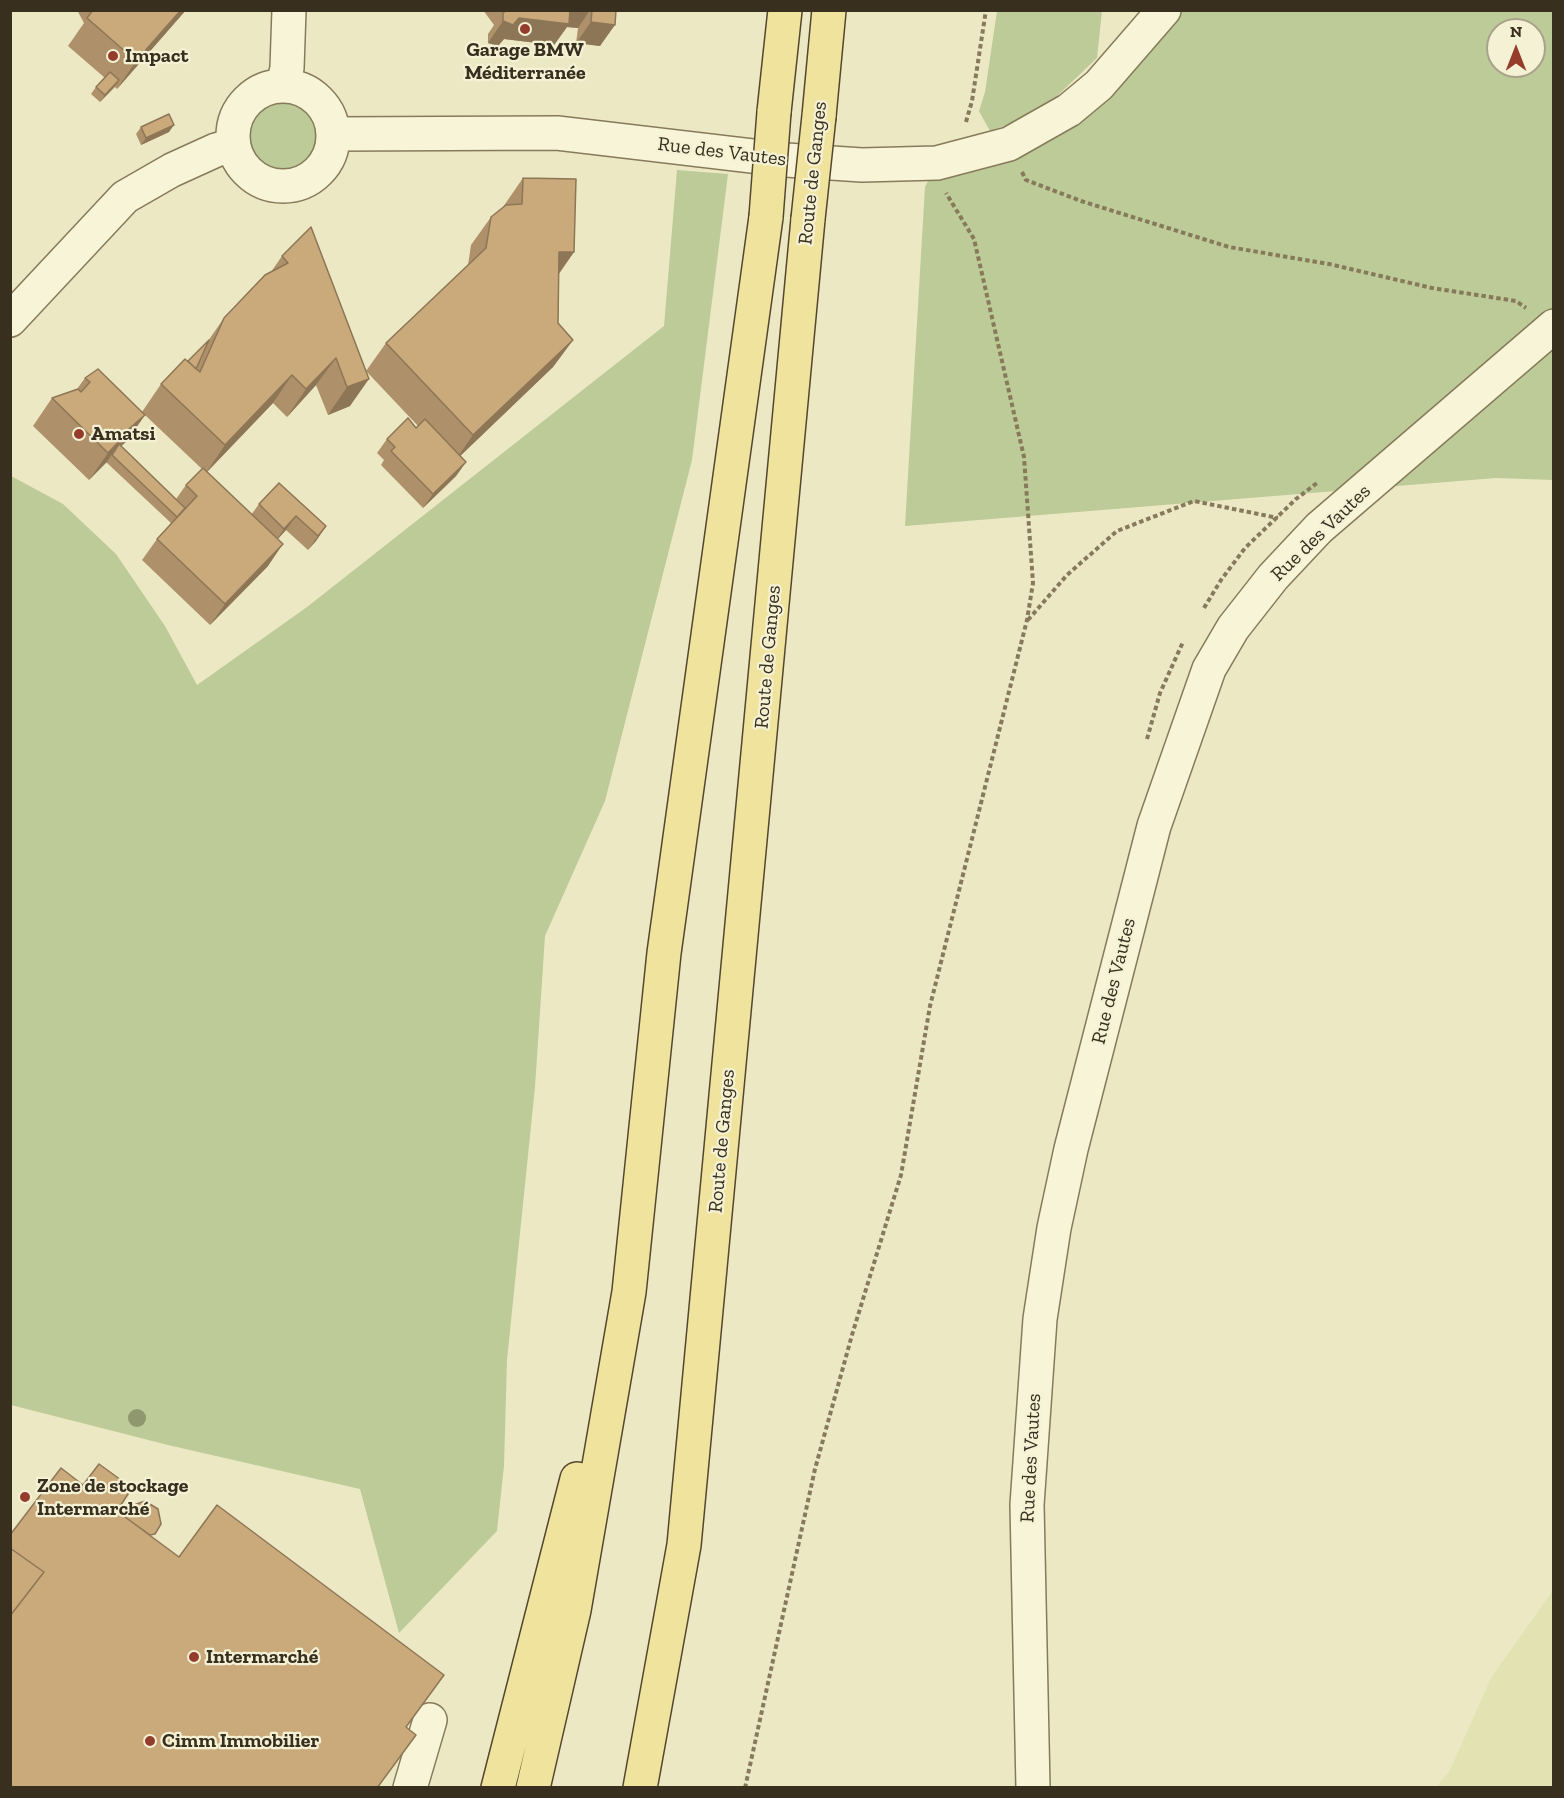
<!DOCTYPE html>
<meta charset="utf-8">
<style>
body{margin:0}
#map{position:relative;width:1564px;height:1798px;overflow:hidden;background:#ede8c4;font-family:"Zilla Slab",serif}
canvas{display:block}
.frame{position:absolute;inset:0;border:12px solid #382f1f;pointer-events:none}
.north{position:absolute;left:1486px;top:18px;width:60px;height:60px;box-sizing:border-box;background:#f5f1d4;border:2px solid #a9a38c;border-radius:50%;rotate:0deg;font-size:16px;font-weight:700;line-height:24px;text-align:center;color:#382f1f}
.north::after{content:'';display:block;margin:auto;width:21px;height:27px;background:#953d2d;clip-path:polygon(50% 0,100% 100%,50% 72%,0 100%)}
</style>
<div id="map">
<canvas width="1564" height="1798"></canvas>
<div class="frame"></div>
<div class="north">N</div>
</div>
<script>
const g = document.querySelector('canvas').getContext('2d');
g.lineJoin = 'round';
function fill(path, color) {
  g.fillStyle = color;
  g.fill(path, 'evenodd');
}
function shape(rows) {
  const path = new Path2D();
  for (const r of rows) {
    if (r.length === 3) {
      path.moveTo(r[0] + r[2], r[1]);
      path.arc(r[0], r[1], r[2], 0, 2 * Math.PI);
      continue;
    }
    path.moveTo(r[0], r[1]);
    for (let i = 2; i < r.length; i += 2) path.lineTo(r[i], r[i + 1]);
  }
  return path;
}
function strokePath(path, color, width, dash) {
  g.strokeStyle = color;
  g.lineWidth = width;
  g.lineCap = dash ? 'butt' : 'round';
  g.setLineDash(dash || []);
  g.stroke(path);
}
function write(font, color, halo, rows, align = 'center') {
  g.font = font + ' "Zilla Slab",serif';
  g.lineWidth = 4.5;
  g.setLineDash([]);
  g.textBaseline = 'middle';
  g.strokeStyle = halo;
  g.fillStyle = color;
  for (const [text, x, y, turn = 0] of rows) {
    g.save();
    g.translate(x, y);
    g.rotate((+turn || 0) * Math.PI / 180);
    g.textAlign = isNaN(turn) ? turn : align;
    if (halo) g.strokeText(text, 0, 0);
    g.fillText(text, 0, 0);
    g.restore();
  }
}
fill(shape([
 [1553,1590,1553,1787,1436,1787,1449,1772,1491,1678]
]), '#e2e2b2');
fill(shape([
 [997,11,1102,11,1097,58,1056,97,1017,121,990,131,979,111,985,92],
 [1164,11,1553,11,1553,480,1496,478,905,526,925,187,937,163,1009,144],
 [1498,30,1534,30,1534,66,1498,66],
 [283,137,34],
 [677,170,728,174,692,460,605,801,545,936,535,1087,507,1360,504,1466,497,1531,399,1633,360,1489,168,1445,11,1405,11,476,63,504,116,554,165,626,197,685,307,607,664,326]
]), '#bccb98');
const minor = shape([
 [283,85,287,68,289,10],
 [283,136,50],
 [334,134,557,133,786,160,862,165,937,163,1009,144,1069,110,1099,85,1164,10],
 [10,320,125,197,172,170,216,150,233,145],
 [410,1788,430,1720],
 [1033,1788,1027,1505,1040,1319,1054,1228,1071,1149,1154,826,1209,669,1233,628,1273,577,1319,528,1554,326]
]);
const major = shape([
 [774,112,785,10],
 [819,116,829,10],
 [498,1788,577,1479],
 [533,1788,574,1610,629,1292,664,953,766,217],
 [640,1788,684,1545,808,219]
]);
strokePath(minor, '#877a5b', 36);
strokePath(major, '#55472f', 36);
strokePath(shape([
 [966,122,972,101,986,10],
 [1022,172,1026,180,1081,201,1229,247,1329,264,1432,288,1516,301,1526,308],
 [1204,608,1221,580,1245,548,1296,499,1317,483],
 [1028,620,1067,575,1117,531,1194,501,1278,518],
 [1147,739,1160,693,1183,642],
 [745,1788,815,1469,852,1335,901,1175,930,1006,1027,620,1033,583,1024,457,974,239,946,193]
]), '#877a5b', 4, [4.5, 3]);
strokePath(minor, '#f8f4d7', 33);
strokePath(major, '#efe39d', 33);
const majorBridge = shape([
 [766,217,774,112],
 [808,219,819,116]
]);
strokePath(majorBridge, '#55472f', 36, []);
strokePath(majorBridge, '#efe39d', 33);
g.fillStyle = '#8e976d';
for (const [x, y] of [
 [137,1418]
]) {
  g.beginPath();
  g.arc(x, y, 9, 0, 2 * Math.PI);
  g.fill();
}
fill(shape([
 [77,10,186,10,117,89,115,87,100,102,91,94,96,87,105,78,68,46,84,23],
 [483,10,616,10,600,46,576,43,578,28,567,27,554,45,504,39,498,46,488,43,488,34,494,25],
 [141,127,169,132,141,145,136,134],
 [523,178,574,252,559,274,558,323,573,340,553,367,460,456,466,462,456,476,423,508,381,465,384,460,377,453,387,439,416,428,418,426,367,372,350,406,328,415,316,385,287,417,273,403,207,472,251,515,259,504,279,483,326,526,316,541,308,550,286,530,277,540,268,566,210,625,142,560,157,539,171,523,106,462,89,480,33,426,52,398,77,389,85,378,142,412,161,384,188,361,208,341,224,318,271,272,282,256,311,227,366,371,386,343,468,265,471,245,491,217,503,207],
 [145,415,202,469,186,485,176,499,121,446,126,442]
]), '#ae916a');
fill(shape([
 [181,10,186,10,117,89,136,61],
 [566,10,590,10,578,28,567,27,554,45,504,39,498,46,488,43,503,21],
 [591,22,615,25,600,46,576,43],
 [119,80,114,87,100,102,105,95],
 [174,125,169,132,141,145,146,138],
 [559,252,574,252,554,280],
 [573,340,553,367,454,462,473,435],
 [336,358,316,385,287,417,306,389],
 [292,375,273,403,206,473,225,445],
 [369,379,350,406,328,415,347,387],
 [145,415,126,442,112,454,107,462,89,480,108,453,124,433],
 [466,462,456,476,423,508,433,494],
 [296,516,286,530,274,543,284,529],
 [326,526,316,541,308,550,318,536],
 [283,544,268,566,210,625,225,604]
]), '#8d7656');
const building = shape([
 [93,10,181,10,136,61,87,18,93,10],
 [507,10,570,10,569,24,519,18,513,25,503,21,503,13,507,10],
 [592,10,616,10,615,25,591,22,592,10],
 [110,72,119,80,105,95,96,87,110,72],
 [169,114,174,125,146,138,141,127,169,114],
 [523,178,576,179,574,252,559,252,558,323,573,340,473,435,386,343,486,248,491,217,506,205,522,204,523,178],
 [311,227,369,379,347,387,336,358,306,389,292,375,225,445,161,384,185,359,200,372,224,318,265,275,288,263,282,256,311,227],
 [209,340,196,369,188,361,209,340],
 [98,369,145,415,124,433,126,434,108,453,52,398,78,389,81,392,90,382,85,378,98,369],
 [408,418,416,428,425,419,466,462,433,494,391,451,395,447,387,439,408,418],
 [119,444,185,508,177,517,112,455,119,444],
 [203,468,283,544,225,604,157,539,197,496,186,485,203,468],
 [279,483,326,526,318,536,296,516,284,529,259,504,279,483],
 [99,1464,132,1488,117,1511,179,1557,217,1505,444,1675,406,1727,416,1735,377,1788,10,1788,10,1616,44,1572,10,1548,10,1535,61,1468,83,1485,99,1464],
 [145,1501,158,1509,161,1524,155,1534,150,1535,125,1517,128,1507,145,1501],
 [10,1548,44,1572,10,1616,10,1548]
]);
fill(building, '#caa97b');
strokePath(building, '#8d7656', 1.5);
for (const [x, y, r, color] of [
 [525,29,6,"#953d2d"],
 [113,56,6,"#953d2d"],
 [79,434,6,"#953d2d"],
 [25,1497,6,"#953d2d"],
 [194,1657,6,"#953d2d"],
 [150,1741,6,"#953d2d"]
]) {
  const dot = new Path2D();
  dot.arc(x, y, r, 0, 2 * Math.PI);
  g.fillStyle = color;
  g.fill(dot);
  strokePath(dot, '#f5f1d4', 2);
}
write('bold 20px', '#382f1f', '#f5f1d4', [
 ["Garage BMW",525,50,"center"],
 ["Méditerranée",525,73,"center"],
 ["Impact",125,56],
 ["Amatsi",91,434],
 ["Zone de stockage",37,1486],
 ["Intermarché",37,1509],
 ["Intermarché",206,1657],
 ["Cimm Immobilier",162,1741]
], 'left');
write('20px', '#382f1f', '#f5f1d4', [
 ["Rue des Vautes",722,152,7],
 ["Route de Ganges",813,173,-84],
 ["Rue des Vautes",1321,533,-44],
 ["Route de Ganges",768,657,-85],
 ["Rue des Vautes",1114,981,-76],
 ["Route de Ganges",722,1141,-85],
 ["Rue des Vautes",1031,1458,-87]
]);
</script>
